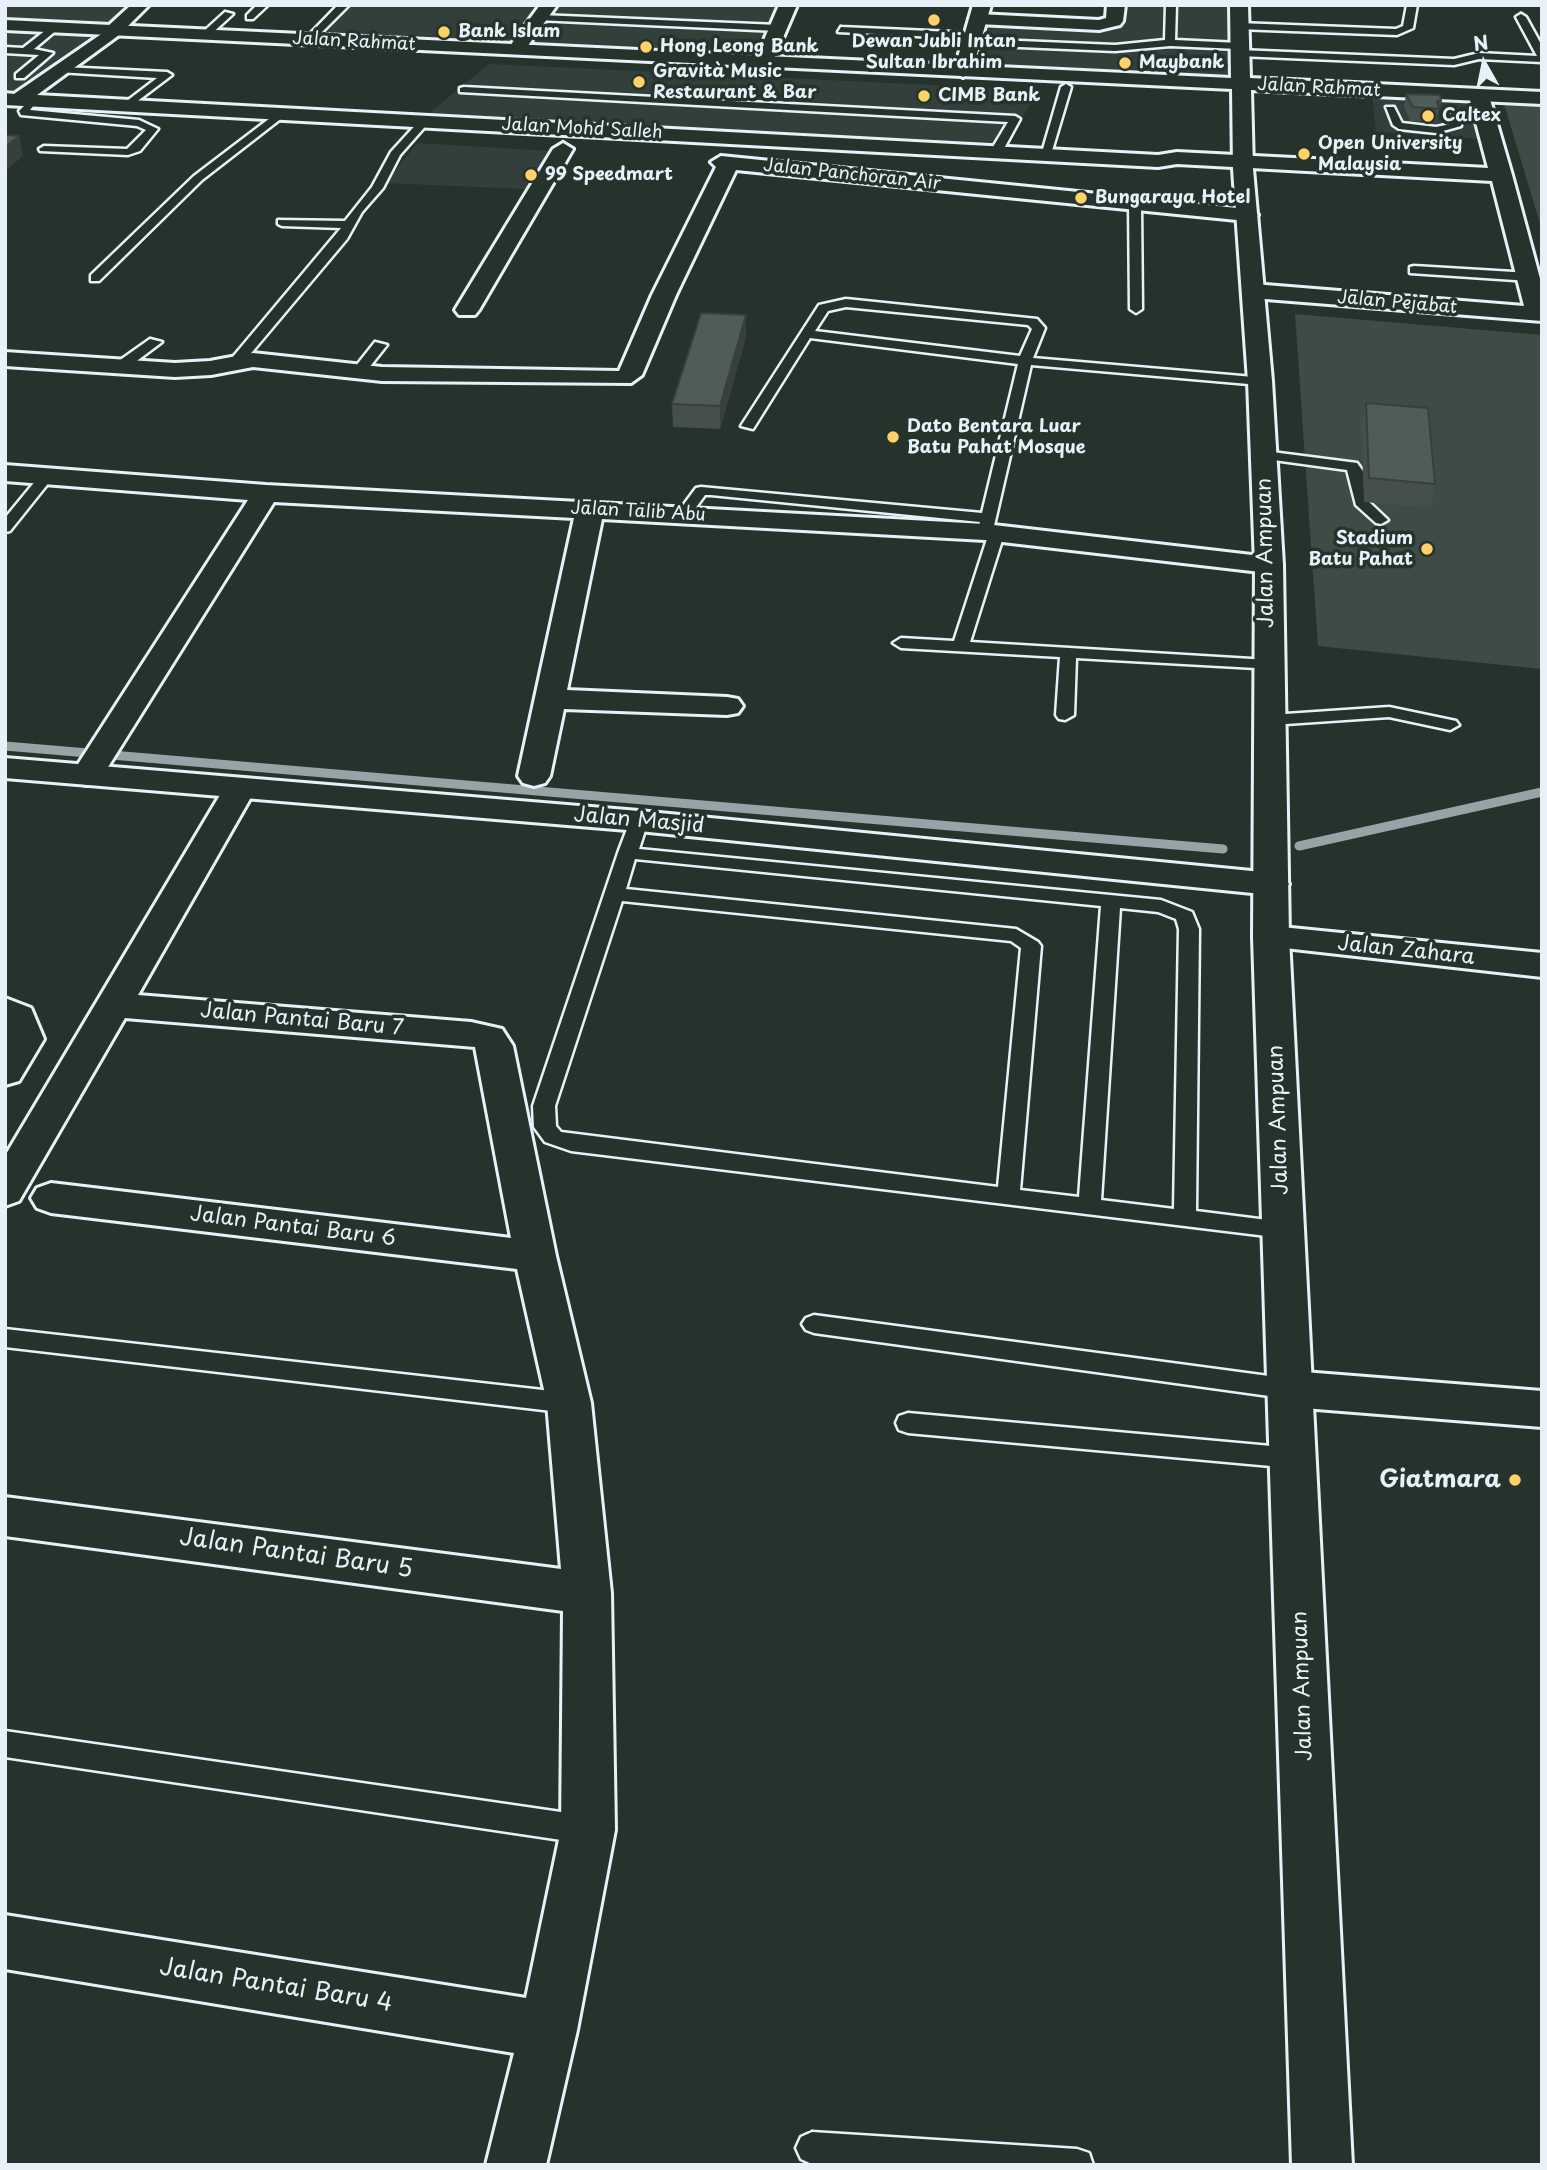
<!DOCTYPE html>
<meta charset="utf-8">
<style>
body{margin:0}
#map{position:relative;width:1547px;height:2170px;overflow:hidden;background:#26332d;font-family:"Playpen Sans",sans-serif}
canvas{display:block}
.frame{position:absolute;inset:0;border:7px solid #e8f1f8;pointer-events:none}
.north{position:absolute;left:1449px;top:28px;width:70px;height:70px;-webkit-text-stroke:5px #26332d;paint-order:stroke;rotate:351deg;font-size:19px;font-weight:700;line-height:28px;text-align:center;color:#e8f1f8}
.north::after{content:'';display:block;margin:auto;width:24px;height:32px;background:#e8f1f8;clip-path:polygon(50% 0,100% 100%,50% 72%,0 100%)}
</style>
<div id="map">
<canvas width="1547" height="2170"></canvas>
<div class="frame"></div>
<div class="north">N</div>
</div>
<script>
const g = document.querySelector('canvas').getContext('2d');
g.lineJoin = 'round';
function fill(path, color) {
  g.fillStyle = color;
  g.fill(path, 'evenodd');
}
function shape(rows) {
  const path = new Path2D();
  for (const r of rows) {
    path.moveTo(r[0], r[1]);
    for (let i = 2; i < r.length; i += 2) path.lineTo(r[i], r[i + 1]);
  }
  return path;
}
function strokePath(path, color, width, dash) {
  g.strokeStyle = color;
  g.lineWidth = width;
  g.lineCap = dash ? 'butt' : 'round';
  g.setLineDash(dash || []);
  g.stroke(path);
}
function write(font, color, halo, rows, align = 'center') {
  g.font = font + ' "Playpen Sans",sans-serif';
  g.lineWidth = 7;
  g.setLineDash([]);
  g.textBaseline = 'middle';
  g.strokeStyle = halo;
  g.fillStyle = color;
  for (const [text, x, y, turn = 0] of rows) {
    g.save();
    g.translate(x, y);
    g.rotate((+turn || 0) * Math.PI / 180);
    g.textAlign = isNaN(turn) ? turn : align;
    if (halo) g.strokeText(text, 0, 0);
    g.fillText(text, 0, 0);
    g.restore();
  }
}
fill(shape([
 [5,5,132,5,109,27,5,22],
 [339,5,783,5,760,58,307,36],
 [1109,5,1228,5,1228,80,973,68,988,17,1099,23,1108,20],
 [5,30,104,34,16,96,5,96],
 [489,64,1040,90,998,155,417,123],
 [1372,94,1473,99,1485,139,1376,132],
 [417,143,569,152,546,190,386,183]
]), '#333f3a');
fill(shape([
 [1504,104,1542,106,1542,230],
 [1295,314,1542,335,1542,669,1318,646]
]), '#3e4b47');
strokePath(shape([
 [5,746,1223,849],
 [1299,846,1542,792]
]), '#98a3a5', 9);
const service = shape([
 [257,5,268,5,253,19,247,19,247,15,257,5],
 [338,5,349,5,312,42,306,42,306,38,338,5],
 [1166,5,1176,5,1175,40,1239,43,1244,46,1239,49,1170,46,1115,51,972,45,967,42,972,39,1115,45,1165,40,1166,5],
 [1407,5,1417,5,1413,28,1397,35,1238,29,1233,26,1238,23,1396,29,1403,26,1407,5],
 [225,12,233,14,208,37,202,37,202,33,225,12],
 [1521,14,1526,17,1542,46,1542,62,1479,59,1454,65,1239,56,1234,53,1239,50,1454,59,1479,53,1537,56,1516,17,1521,14],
 [540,15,778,25,783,28,778,31,537,20,540,15],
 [51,26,59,28,34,49,53,53,24,78,16,78,16,74,39,55,5,53,5,47,23,48,51,26],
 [841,27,974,33,979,36,974,39,838,32,841,27],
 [62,67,167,72,172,75,127,109,122,106,123,104,157,78,58,72,62,67],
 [1066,84,1071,87,1051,154,1041,156,1061,87,1066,84],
 [464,87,1015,116,1020,119,1002,152,996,155,990,152,1008,122,460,92,460,88,464,87],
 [33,97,38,100,30,110,139,120,158,129,140,151,128,155,40,151,39,149,44,146,127,149,146,130,137,126,21,115,19,111,33,97],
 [1386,107,1394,107,1402,123,1436,127,1451,124,1453,111,1461,111,1461,126,1436,133,1399,129,1393,125,1386,107],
 [278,112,287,114,202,180,99,281,91,281,91,275,194,176,278,112],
 [421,119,430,121,400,155,383,188,362,212,347,239,242,364,232,364,232,358,341,228,282,226,278,224,278,220,345,221,372,187,391,152,421,119],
 [1135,201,1141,204,1142,309,1136,313,1130,309,1129,204,1135,201],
 [1414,266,1530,273,1536,277,1530,281,1410,273,1410,267,1414,266],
 [846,299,1037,319,1045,328,1033,358,1265,378,1267,381,1260,385,1031,365,993,530,1004,534,970,642,1268,660,1276,665,1274,669,1076,658,1074,715,1065,720,1059,719,1056,715,1060,657,901,648,893,643,901,638,954,641,988,536,977,532,980,522,711,495,705,495,689,517,679,517,679,511,696,488,701,487,982,513,1018,364,810,338,753,429,741,426,819,305,846,299],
 [846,307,1028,325,1032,329,1020,356,815,331,828,311,846,307],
 [150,339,162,342,126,369,116,369,116,363,150,339],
 [375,342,387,345,364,374,354,374,352,371,375,342],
 [1264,451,1357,463,1365,474,1368,501,1388,520,1381,524,1376,523,1356,505,1347,470,1259,458,1257,455,1264,451],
 [47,472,54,476,10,531,5,532,5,518,42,473,47,472],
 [1389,707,1456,721,1459,725,1450,730,1389,717,1271,725,1262,720,1271,715,1389,707],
 [639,816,648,821,639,849,1161,900,1192,912,1199,929,1196,1211,1283,1222,1291,1224,1294,1230,1291,1236,1283,1238,571,1151,545,1142,534,1127,533,1106,618,853,630,821,639,816],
 [635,859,1101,906,1079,1197,1020,1190,1041,946,1038,942,1016,929,626,889,635,859],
 [622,901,1011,941,1021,948,998,1187,561,1132,556,1126,555,1106,622,901],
 [1120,908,1158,912,1176,919,1179,929,1174,1209,1101,1200,1120,908],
 [814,1315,1291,1379,1300,1382,1303,1389,1300,1396,1291,1399,814,1333,806,1330,802,1324,806,1318,814,1315],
 [5,1329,569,1393,578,1396,581,1403,578,1410,569,1413,5,1347,5,1329],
 [908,1413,1293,1448,1302,1451,1305,1458,1302,1465,1293,1468,908,1433,899,1430,896,1423,899,1416,908,1413],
 [5,1731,588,1816,598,1820,602,1830,598,1840,588,1844,5,1757,5,1731],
 [812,2132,1077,2149,1089,2153,1093,2165,812,2164,801,2159,796,2148,801,2137,812,2132]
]);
const minor = shape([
 [540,5,557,5,522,54,510,54,507,50,540,5],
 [779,5,797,5,773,61,764,67,757,65,755,61,779,5],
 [1107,5,1125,5,1123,21,1120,25,1099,30,978,24,969,19,978,14,1099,20,1106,18,1107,5],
 [113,26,122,31,119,35,37,95,1158,155,1177,152,1488,168,1469,96,1479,90,1489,96,1512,175,1542,286,1542,321,1253,298,1242,291,1253,284,1524,306,1492,181,1177,164,1158,167,5,105,5,93,14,94,113,26],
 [563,143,573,149,479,310,475,315,459,315,455,310,553,149,563,143],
 [721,156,1247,209,1258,215,1247,221,736,170,676,295,642,375,631,383,382,381,253,367,211,375,175,377,5,366,5,352,175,363,210,361,253,353,382,367,619,371,652,295,716,167,711,162,721,156],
 [5,465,266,485,985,524,1269,557,1279,559,1283,565,1279,571,1269,573,985,540,602,519,567,690,727,697,738,699,743,706,738,713,727,715,564,709,550,776,545,783,534,786,523,783,518,776,574,518,274,502,103,775,98,782,87,785,76,782,71,775,248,500,5,481,5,465],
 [239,780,251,783,255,790,138,995,471,1022,502,1029,513,1046,556,1256,591,1403,611,1593,615,1830,577,2030,546,2165,486,2165,514,2053,5,1969,5,1915,526,1998,561,1830,563,1611,5,1536,5,1497,561,1569,547,1403,517,1269,51,1213,37,1208,31,1198,37,1188,51,1183,511,1238,475,1047,125,1018,19,1201,5,1206,5,1156,223,790,227,783,239,780],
 [5,998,31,1008,44,1039,19,1081,5,1085,5,998],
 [1291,1371,1542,1391,1542,1427,1291,1407,1275,1401,1269,1389,1275,1377,1291,1371]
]);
const tertiary = shape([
 [131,5,149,5,119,35,107,35,104,31,107,27,131,5],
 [973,5,991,5,972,71,963,77,954,71,973,5],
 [5,758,639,811,1272,873,1284,877,1289,884,1284,891,1272,895,639,831,5,778,5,758],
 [1271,926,1542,953,1542,977,1258,945,1253,937,1258,929,1271,926]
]);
const primary = shape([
 [1230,5,1248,5,1250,78,1542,92,1542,104,1251,90,1253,169,1272,381,1283,565,1289,937,1352,2165,1292,2165,1253,937,1255,565,1248,381,1233,169,1232,89,5,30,5,20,1231,78,1230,5]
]);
strokePath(service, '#e8f1f8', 5);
strokePath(minor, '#e8f1f8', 6);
strokePath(tertiary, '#e8f1f8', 6);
strokePath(primary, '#e8f1f8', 6);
fill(service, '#26332d');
fill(minor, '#26332d');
fill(tertiary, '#26332d');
fill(primary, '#26332d');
fill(shape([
 [1406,94,1441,101,1436,122,1410,121,1404,107],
 [746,315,746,337,720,429,673,427,672,404],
 [1366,403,1435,484,1430,508,1364,502,1361,426]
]), '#454f4d');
fill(shape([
 [19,136,23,156,5,171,5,147],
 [746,315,746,337,720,429,720,406]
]), '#38403e');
const building = shape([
 [1406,94,1440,95,1441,101,1437,101,1439,109,1413,107,1406,94],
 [5,135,19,136,5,147,5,135],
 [701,313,746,315,720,406,672,404,701,313],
 [1366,403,1428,408,1435,484,1369,478,1366,403]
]);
fill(building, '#505c59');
strokePath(building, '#38403e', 2);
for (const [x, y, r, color] of [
 [934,20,7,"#ffd166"],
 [444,32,7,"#ffd166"],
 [646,47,7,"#ffd166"],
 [1125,63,7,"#ffd166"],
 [639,82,7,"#ffd166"],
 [924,96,7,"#ffd166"],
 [1428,116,7,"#ffd166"],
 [1304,154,7,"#ffd166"],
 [531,175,7,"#ffd166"],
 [1081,198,7,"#ffd166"],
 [893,437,7,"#ffd166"],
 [1427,549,7,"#ffd166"],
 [1515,1480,7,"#ffd166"]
]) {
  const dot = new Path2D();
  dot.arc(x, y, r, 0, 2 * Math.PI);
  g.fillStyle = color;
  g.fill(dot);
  strokePath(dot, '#26332d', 2.5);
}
write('bold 18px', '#e8f1f8', '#26332d', [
 ["Bank Islam",458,32],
 ["Dewan Jubli Intan",934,42,"center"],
 ["Sultan Ibrahim",934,63,"center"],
 ["Hong Leong Bank",660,47],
 ["Maybank",1139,63],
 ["Gravità Music",653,72],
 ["Restaurant & Bar",653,93],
 ["CIMB Bank",938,96],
 ["Caltex",1442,116],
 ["Open University",1318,144],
 ["Malaysia",1318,165],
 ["99 Speedmart",545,175],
 ["Bungaraya Hotel",1095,198],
 ["Dato Bentara Luar",907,427],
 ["Batu Pahat Mosque",907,448],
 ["Stadium",1413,539,"right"],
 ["Batu Pahat",1413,560,"right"]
], 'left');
write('18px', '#e8f1f8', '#26332d', [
 ["Jalan Rahmat",354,42,3],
 ["Jalan Rahmat",1319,88,3],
 ["Jalan Mohd Salleh",582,129,3],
 ["Jalan Panchoran Air",852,175,6],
 ["Jalan Pejabat",1397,303,5],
 ["Jalan Talib Abu",638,512,3]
]);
write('21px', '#e8f1f8', '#26332d', [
 ["Jalan Ampuan",1266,553,-91],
 ["Jalan Masjid",639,821,5],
 ["Jalan Zahara",1406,951,6],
 ["Jalan Pantai Baru 7",302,1020,5],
 ["Jalan Ampuan",1279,1120,-92],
 ["Jalan Pantai Baru 6",293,1227,7],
 ["Jalan Ampuan",1303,1686,-92]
]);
write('bold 24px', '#e8f1f8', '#26332d', [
 ["Giatmara",1501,1480]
], 'right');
write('24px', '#e8f1f8', '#26332d', [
 ["Jalan Pantai Baru 5",296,1554,8],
 ["Jalan Pantai Baru 4",276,1986,9]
]);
</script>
